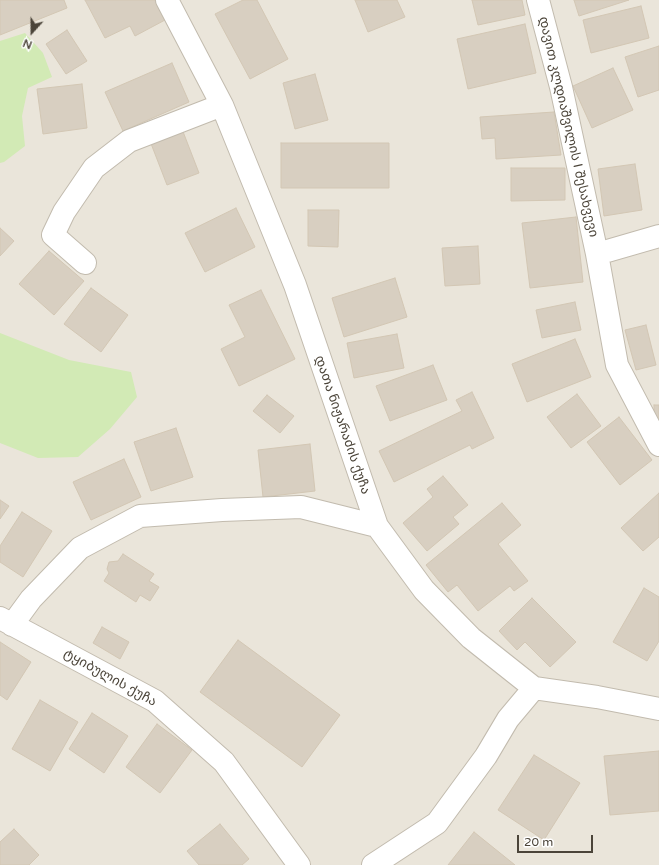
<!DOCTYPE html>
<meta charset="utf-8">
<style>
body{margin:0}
#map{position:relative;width:659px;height:865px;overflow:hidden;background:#f6f3ec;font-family:"Varela Round",sans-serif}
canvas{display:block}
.north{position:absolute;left:12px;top:12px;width:40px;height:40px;-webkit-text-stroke:3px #fff;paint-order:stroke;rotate:201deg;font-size:11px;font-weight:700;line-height:16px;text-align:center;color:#4b4439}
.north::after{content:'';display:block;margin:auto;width:14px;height:18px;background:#4b4439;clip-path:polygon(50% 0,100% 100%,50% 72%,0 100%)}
.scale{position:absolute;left:517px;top:835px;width:76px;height:18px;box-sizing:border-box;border:2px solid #4b4439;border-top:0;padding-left:5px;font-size:12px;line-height:14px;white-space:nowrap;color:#4b4439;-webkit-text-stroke:3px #fff;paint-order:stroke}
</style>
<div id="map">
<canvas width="659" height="865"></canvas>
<div class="north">N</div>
<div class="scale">20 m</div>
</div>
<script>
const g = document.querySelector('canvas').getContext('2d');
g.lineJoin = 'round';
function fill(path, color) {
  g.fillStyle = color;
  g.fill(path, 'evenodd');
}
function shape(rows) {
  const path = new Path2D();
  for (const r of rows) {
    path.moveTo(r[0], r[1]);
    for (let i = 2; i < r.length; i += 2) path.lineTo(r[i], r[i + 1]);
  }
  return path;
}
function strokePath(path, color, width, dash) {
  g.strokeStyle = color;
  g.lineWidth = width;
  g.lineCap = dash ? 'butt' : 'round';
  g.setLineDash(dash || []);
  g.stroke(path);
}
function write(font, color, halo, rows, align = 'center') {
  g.font = font + ' "Varela Round","Noto Sans Georgian",sans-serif';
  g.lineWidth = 3;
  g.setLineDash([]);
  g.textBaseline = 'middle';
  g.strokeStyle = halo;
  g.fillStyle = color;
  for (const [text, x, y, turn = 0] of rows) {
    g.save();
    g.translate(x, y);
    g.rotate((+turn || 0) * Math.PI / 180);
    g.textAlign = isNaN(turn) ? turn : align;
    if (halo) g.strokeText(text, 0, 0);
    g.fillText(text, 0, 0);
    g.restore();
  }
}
fill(shape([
 [0,0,659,0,659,865,0,865]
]), '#eae5da');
fill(shape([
 [25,33,43,53,52,77,28,88,22,116,25,146,4,162,0,163,0,41],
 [0,333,69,360,131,372,137,397,110,429,78,457,38,458,0,443]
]), '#d2eab5');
const building = shape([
 [0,0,64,0,67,8,0,35,0,0],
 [85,0,155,0,165,20,135,36,130,26,105,38,85,0],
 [243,0,257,0,288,59,250,79,215,14,243,0],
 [355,0,397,0,405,17,368,32,355,0],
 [472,0,522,0,525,15,478,25,472,0],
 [574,0,629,0,579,16,574,0],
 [641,6,649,38,591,53,583,20,641,6],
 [525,24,536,73,468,89,457,39,525,24],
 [67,30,87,61,66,74,46,44,67,30],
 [659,46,659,90,638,97,625,57,659,46],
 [172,63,189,102,123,131,105,92,172,63],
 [613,68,633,110,592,128,573,86,613,68],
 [315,74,328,120,295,129,283,83,315,74],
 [82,84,87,128,43,134,37,89,82,84],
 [554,112,561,155,496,159,495,138,482,139,480,117,554,112],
 [182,129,199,173,167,185,150,141,182,129],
 [281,143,389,143,389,188,281,188,281,143],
 [635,164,642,210,604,216,598,169,635,164],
 [511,168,565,168,565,200,511,201,511,168],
 [236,208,255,247,205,272,185,233,236,208],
 [308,210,339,210,338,247,308,246,308,210],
 [576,217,583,282,530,288,522,223,576,217],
 [0,228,14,241,0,256,0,228],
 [478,246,480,284,445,286,442,248,478,246],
 [49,251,84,281,54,315,19,284,49,251],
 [395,278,407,317,344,337,332,298,395,278],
 [91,288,128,315,101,352,64,324,91,288],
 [261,290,295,359,239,386,221,349,245,337,229,305,261,290],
 [575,302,581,330,542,338,536,310,575,302],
 [646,325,656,365,636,370,625,330,646,325],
 [397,334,404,368,354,378,347,343,397,334],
 [575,339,591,377,527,402,512,364,575,339],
 [433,365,447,400,390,421,376,386,433,365],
 [472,392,494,438,472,449,470,445,394,482,379,451,462,411,456,400,472,392],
 [577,394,601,426,571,448,547,417,577,394],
 [267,395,294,416,280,433,253,411,267,395],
 [654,405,659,405,659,419,654,419,654,405],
 [619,417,652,460,620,485,587,442,619,417],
 [176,428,193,477,151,491,134,442,176,428],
 [310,444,315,491,263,497,258,450,310,444],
 [124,459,141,497,91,520,73,482,124,459],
 [443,476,468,505,453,517,459,524,427,551,403,523,433,497,427,489,443,476],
 [659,493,659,537,643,551,621,528,659,493],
 [0,500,9,506,0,519,0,500],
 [502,503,521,525,498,544,528,581,514,591,510,586,478,611,457,585,448,592,426,565,502,503],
 [22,512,52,531,23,577,0,562,0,546,22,512],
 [123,554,154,574,149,581,159,587,150,601,140,595,136,602,104,581,109,573,107,569,109,562,118,561,123,554],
 [644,588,659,597,659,641,647,661,613,642,644,588],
 [532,598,576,642,550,667,525,642,517,650,499,631,532,598],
 [102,627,129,642,120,659,93,643,102,627],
 [238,640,340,715,302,767,200,692,238,640],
 [0,642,31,662,7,700,0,695,0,642],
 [40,700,78,722,50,771,12,749,40,700],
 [92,713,128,736,104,773,69,749,92,713],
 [157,724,192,750,160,793,126,767,157,724],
 [659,751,659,811,610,815,604,756,659,751],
 [534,755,580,783,544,840,498,810,534,755],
 [220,824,249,859,242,865,199,865,187,851,220,824],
 [14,829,39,855,29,865,0,865,0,842,14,829],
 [474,832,515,865,448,865,474,832]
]);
fill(building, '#d8cfc1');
strokePath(building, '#d3c7b4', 1);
const minor = shape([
 [167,0,222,105,295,285,377,526,424,590,471,638,534,688,597,697,659,709],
 [538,0,561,87,597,254,617,365,659,445],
 [597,254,659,236],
 [85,263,53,235,64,212,94,168,129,141,222,105],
 [0,618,155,701,224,762,299,865],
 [12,625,31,599,80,548,140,516,222,510,301,507,377,526],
 [373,865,437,823,486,756,508,719,534,688]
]);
strokePath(minor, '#c2bbae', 24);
strokePath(minor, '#fff', 22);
write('13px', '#4b4439', '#fff', [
 ["დავით კლდიაშვილის I შესახვევი",568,127,77],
 ["დათა ნიჟარაძის ქუჩა",342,425,71],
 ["ტყიბულის ქუჩა",110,678,29]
]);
</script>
